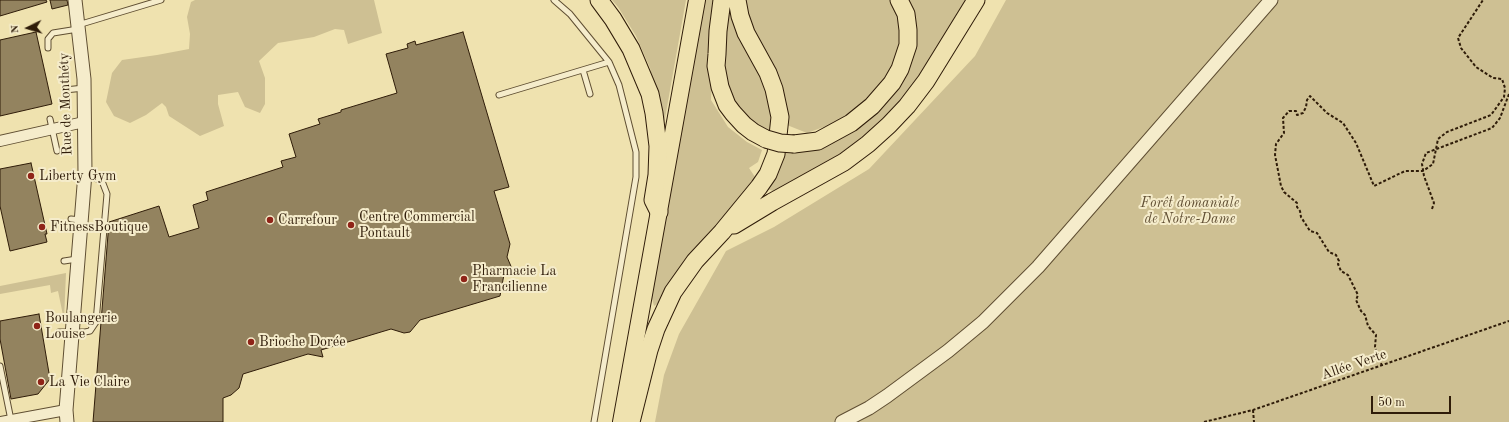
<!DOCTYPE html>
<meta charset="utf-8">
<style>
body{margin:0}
#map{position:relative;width:1509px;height:422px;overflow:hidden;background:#efe2af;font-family:"Old Standard TT",serif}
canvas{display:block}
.north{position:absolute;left:8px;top:8px;width:40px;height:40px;-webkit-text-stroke:3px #f5eccb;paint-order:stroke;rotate:265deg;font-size:11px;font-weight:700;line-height:16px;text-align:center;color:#2f1c09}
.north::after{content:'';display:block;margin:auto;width:14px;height:18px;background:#2f1c09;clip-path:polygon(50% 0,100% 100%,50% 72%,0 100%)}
.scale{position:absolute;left:1371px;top:396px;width:80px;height:18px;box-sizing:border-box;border:2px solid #2f1c09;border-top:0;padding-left:5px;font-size:12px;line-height:14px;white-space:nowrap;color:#2f1c09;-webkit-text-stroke:3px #f5eccb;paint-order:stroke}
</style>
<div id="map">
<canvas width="1509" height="422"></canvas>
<div class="north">N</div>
<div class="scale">50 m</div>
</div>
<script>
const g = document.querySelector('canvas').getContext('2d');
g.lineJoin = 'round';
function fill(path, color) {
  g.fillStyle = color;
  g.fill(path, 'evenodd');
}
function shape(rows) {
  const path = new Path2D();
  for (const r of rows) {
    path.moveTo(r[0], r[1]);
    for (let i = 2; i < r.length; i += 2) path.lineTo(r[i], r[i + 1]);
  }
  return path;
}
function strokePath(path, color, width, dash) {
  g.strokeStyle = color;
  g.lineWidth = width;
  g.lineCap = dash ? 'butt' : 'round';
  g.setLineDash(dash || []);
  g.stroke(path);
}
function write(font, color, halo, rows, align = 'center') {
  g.font = font + ' "Old Standard TT",serif';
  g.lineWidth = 4;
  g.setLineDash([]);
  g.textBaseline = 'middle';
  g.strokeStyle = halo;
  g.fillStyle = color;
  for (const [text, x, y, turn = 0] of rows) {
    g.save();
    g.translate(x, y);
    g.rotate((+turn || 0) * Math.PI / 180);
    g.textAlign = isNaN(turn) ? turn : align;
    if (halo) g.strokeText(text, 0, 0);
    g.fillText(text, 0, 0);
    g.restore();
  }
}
fill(shape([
 [195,0,374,0,382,33,348,44,344,30,335,29,314,37,278,43,259,61,265,78,265,104,260,113,245,107,238,92,218,95,218,104,224,126,200,136,169,116,166,107,162,103,146,115,130,123,114,116,106,102,112,73,122,60,157,55,189,49,190,34,187,17,191,2],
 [612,0,686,0,664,124,650,68,636,36,618,7],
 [704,0,715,0,711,100,728,127,747,142,762,150,758,162,749,168,757,180,708,233,683,265,662,301,654,306,651,295],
 [732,0,770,93,774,128,767,133,748,121,724,87,724,24],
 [745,0,890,0,899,18,900,49,890,75,865,102,843,120,807,133,787,125,785,96,749,22],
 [904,0,968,0,940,50,891,115,862,141,825,165,773,191,767,189,780,153,803,150,902,75],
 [1006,0,1509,0,1509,422,655,422,664,375,679,334,726,251,774,227,869,169,975,56],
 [66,273,64,320,58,291,51,293,50,285,0,294,0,286]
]), '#cec093');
const building = shape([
 [0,0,46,0,47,2,0,16,0,0],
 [50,0,67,0,68,5,52,9,50,0],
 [36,32,52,104,0,116,0,40,36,32],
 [463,32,509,187,494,191,510,244,507,257,513,271,505,269,500,296,420,320,410,332,404,333,391,329,321,350,323,357,308,354,243,374,239,388,231,395,223,398,223,422,93,422,109,222,159,206,169,237,199,228,193,205,208,200,206,192,283,167,281,161,296,157,289,134,320,124,318,119,341,112,341,110,397,93,386,54,408,48,407,44,415,41,416,45,463,32],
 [31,163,47,234,45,234,47,242,10,251,0,206,0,169,31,163],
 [39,314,50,379,38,394,11,399,0,339,0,321,39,314]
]);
fill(building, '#93835f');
strokePath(building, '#2f1c09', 1);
const service = shape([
 [554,0,570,14,609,62,619,85,636,152,636,177,594,422],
 [78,25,161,0],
 [48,48,48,39,53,33,78,29],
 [583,70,590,94],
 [65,90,84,88],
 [499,95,609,62],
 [50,119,57,151],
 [71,219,81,220],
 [64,261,77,259],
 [59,332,85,332,90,331,96,322,107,194,102,181,85,174],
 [0,366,11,420]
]);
const minor = shape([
 [0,141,84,122],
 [1,422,66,410]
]);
const tertiary = shape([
 [67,422,66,410,85,173,84,79,75,0],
 [842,422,869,408,887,396,948,351,983,322,1038,267,1271,0]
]);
const primary = shape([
 [621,422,697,0]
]);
const trunk = shape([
 [599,0,613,19,631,49,650,94,654,113,658,146,657,175,653,200,659,212],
 [722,0,718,31,717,54,716,66,720,87,727,105,733,113,744,125,753,132,766,139],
 [794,144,818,141,851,123,872,106,892,83,900,69,908,45,908,30,906,14,899,0],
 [734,225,772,202,844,162,868,144,889,125,907,106,926,81,976,0],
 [631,422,649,350,656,329,673,292,695,261,722,232,759,187,768,174,776,154,780,117,774,89,768,73,746,33,740,16,737,0]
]);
strokePath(service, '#5f4e32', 7);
strokePath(minor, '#5f4e32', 12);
strokePath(tertiary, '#5f4e32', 15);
strokePath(primary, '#2f1c09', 18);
strokePath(trunk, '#2f1c09', 19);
strokePath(shape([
 [1432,209,1434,203,1424,176,1422,164,1426,153,1492,128,1500,118,1509,94],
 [1382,366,1375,347,1376,335,1368,326,1365,315,1361,311,1356,300,1358,295,1348,275,1341,271,1338,264,1339,261,1336,255,1329,252,1317,233,1310,231,1301,217,1300,211,1297,207,1297,203,1284,192,1281,186,1275,155,1276,144,1284,133,1283,118,1289,111,1296,111,1297,115,1303,113,1306,107,1307,100,1310,96,1327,113,1343,123,1356,143,1374,186,1405,171,1423,171,1433,164,1438,139,1447,132,1491,115,1504,97,1505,88,1502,79,1493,78,1476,67,1461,48,1458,38,1483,0],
 [1253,410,1254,422],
 [1204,422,1253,410,1509,321]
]), '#2f1c09', 2, [3, 2]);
strokePath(service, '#f5eccb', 5);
strokePath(minor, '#f5eccb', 10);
strokePath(tertiary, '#f5eccb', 13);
strokePath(primary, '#efe2af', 16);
strokePath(trunk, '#efe2af', 17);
const trunkBridge = shape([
 [766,139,780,143,794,144]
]);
strokePath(trunkBridge, '#2f1c09', 19, []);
strokePath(trunkBridge, '#efe2af', 17);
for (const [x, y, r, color] of [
 [31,176,4,"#8f2418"],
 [270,220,4,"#8f2418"],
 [351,225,4,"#8f2418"],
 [42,227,4,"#8f2418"],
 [464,279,4,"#8f2418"],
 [37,326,4,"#8f2418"],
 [251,342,4,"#8f2418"],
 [41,382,4,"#8f2418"]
]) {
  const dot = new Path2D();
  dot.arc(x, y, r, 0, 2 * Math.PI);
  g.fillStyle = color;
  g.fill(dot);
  strokePath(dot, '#f5eccb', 1.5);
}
write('14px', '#2f1c09', '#f5eccb', [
 ["Rue de Monthéty",66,104,-92],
 ["Allée Verte",1354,365,-19]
]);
write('14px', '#2f1c09', '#f5eccb', [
 ["Liberty Gym",39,176],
 ["Centre Commercial",359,217],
 ["Pontault",359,233],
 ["Carrefour",278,220],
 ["FitnessBoutique",50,227],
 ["Pharmacie La",472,271],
 ["Francilienne",472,287],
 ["Boulangerie",45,318],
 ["Louise",45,334],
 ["Brioche Dorée",259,342],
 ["La Vie Claire",49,382]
], 'left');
write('italic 14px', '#5f4d32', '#f5eccb', [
 ["Forêt domaniale",1190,203],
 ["de Notre-Dame",1190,219]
]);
</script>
